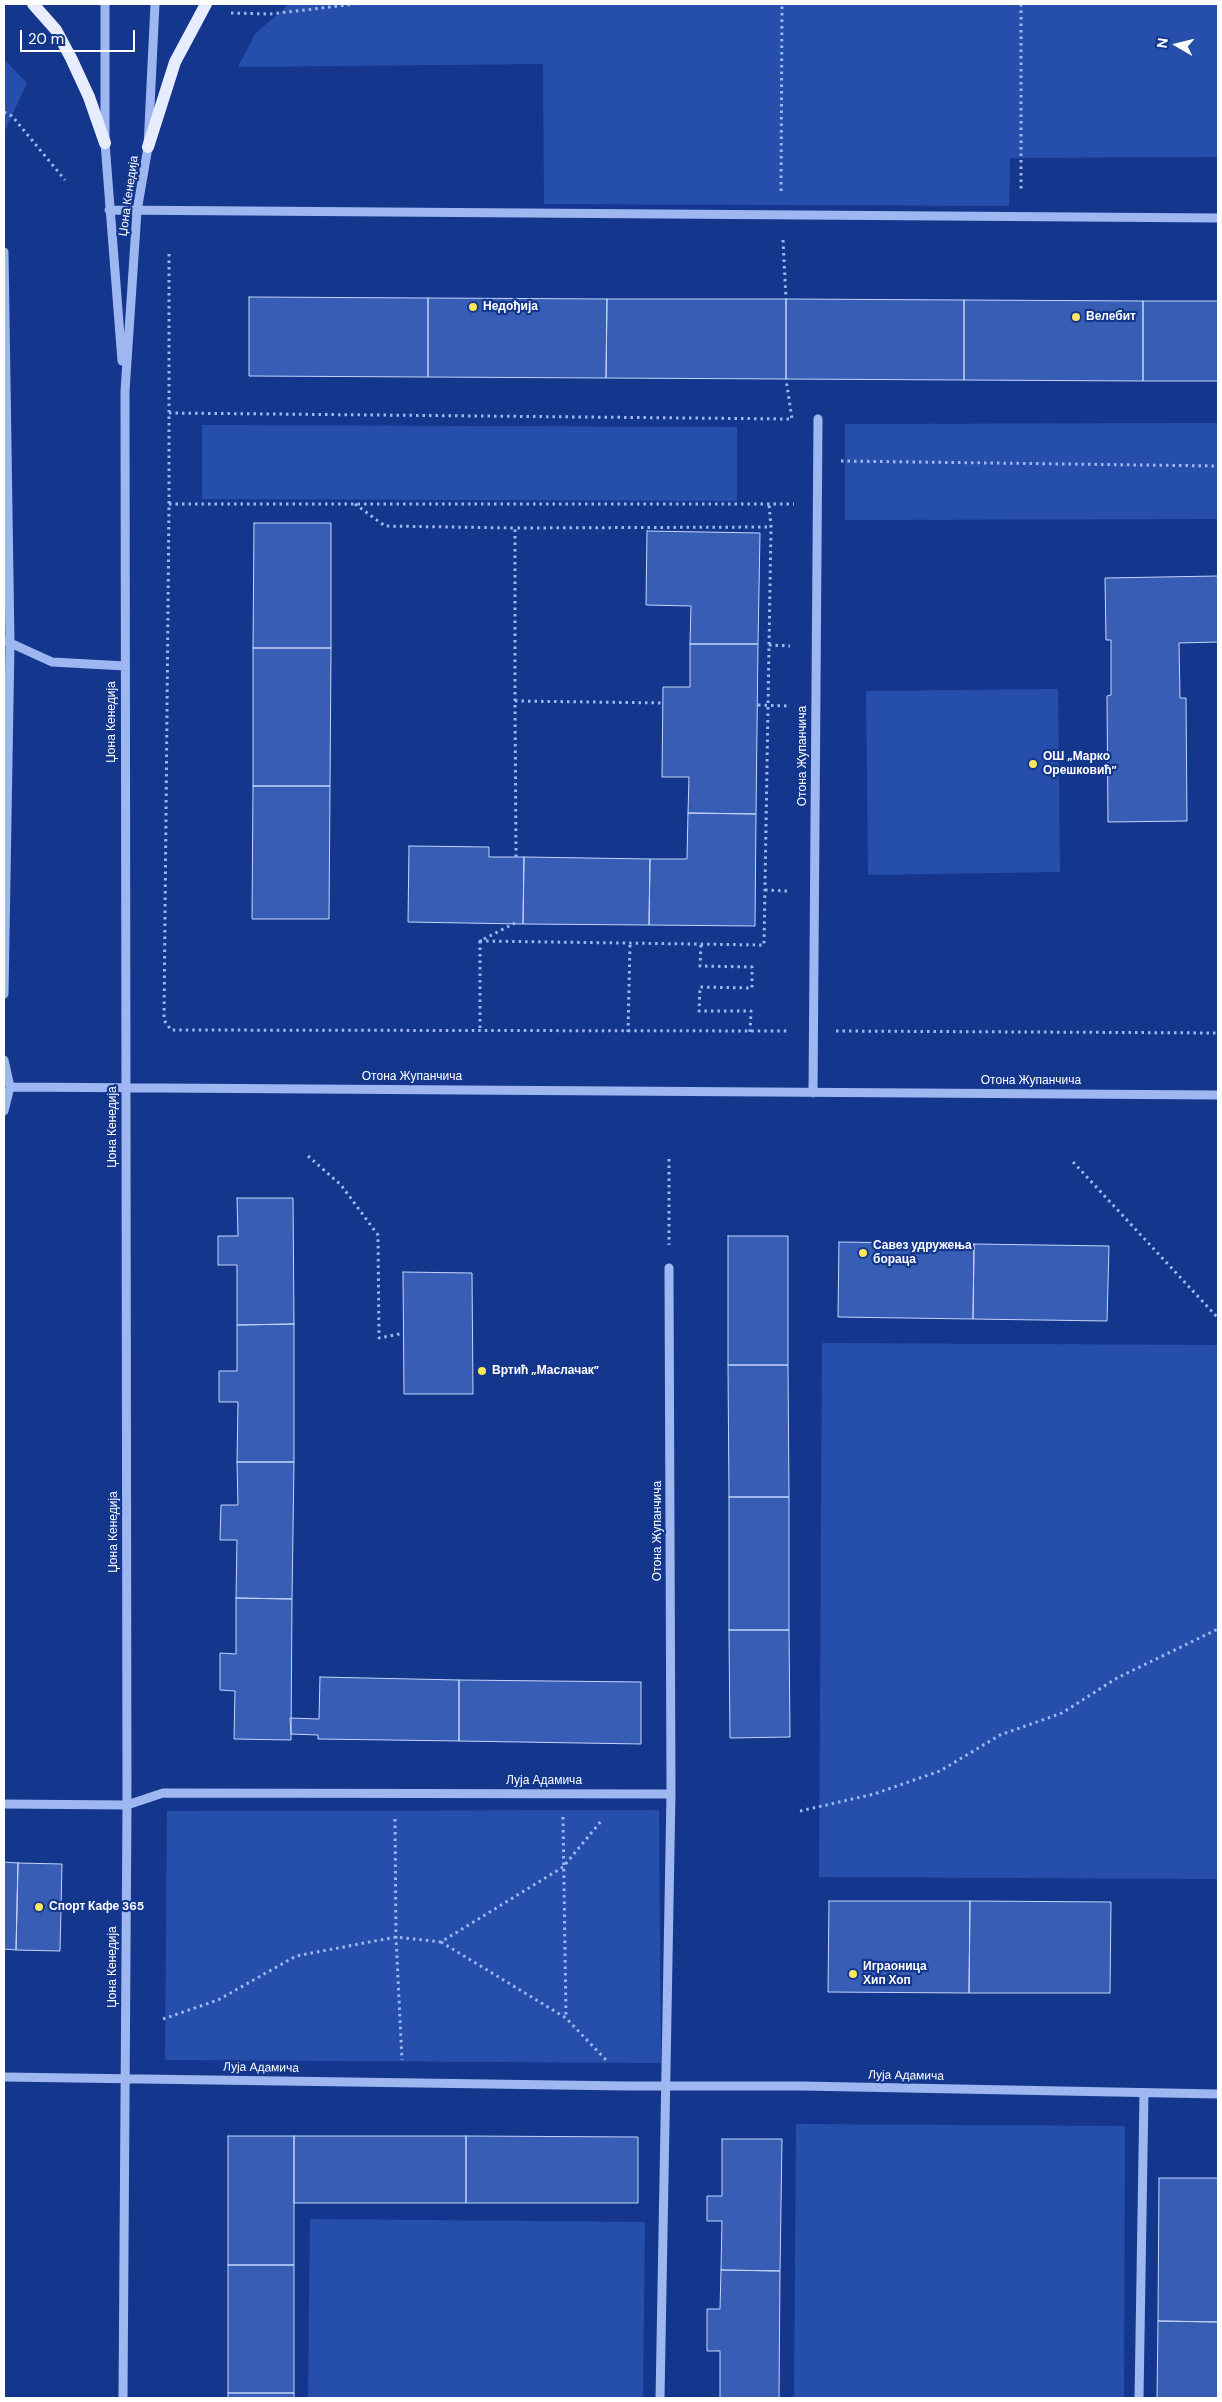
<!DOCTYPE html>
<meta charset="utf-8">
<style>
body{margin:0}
#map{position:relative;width:1222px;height:2402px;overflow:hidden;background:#14378d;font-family:"DM Sans",sans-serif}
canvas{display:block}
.frame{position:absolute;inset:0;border:5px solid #fff;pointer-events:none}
.north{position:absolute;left:1152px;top:20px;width:50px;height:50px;-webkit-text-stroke:4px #14378d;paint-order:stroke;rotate:278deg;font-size:14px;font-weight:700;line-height:20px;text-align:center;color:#fff}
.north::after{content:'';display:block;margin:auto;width:18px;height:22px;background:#fff;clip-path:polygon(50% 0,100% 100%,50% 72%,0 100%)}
.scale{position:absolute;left:20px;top:30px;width:115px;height:22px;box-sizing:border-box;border:2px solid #fff;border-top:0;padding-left:6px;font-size:15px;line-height:18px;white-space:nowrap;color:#fff;-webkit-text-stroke:4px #14378d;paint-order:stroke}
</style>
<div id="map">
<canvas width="1222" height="2402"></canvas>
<div class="frame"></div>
<div class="north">N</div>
<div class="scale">20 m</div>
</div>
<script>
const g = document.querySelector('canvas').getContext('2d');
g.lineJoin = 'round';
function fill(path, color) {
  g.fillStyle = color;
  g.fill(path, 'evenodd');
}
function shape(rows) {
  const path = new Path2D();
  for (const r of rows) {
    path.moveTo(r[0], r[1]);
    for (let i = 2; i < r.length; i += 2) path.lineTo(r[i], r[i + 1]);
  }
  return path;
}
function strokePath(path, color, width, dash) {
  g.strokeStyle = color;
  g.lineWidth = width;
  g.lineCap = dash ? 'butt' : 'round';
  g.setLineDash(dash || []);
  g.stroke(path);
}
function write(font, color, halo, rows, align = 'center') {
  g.font = font + ' "DM Sans",sans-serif';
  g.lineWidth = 4.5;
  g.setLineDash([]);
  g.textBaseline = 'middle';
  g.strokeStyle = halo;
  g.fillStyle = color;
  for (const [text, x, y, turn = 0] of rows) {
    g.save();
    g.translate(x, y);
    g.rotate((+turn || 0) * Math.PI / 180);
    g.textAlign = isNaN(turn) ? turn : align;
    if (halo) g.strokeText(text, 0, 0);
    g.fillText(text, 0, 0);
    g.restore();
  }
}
fill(shape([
 [289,4,1218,4,1218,157,1010,158,1009,206,544,204,543,64,238,67,255,34],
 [4,59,27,83,4,133],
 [1218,423,1218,519,845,520,845,424],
 [202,425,737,427,737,501,202,499],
 [1058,689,1060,872,868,875,866,691],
 [822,1343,1218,1345,1218,1879,819,1877],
 [659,1810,661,2063,165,2060,167,1811],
 [796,2124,1125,2126,1124,2398,794,2398],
 [310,2219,645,2222,643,2398,308,2398]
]), '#264fac');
const building = shape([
 [249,297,428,298,428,377,249,376,249,297],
 [428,298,607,299,606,378,428,377,428,298],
 [607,299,786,299,786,379,606,378,607,299],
 [786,299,964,300,964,380,786,379,786,299],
 [964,300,1143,301,1143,381,964,380,964,300],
 [1143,301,1218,301,1218,381,1143,381,1143,301],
 [254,523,331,523,331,648,253,648,254,523],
 [647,531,760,533,758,644,690,644,691,606,646,605,647,531],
 [1218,576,1218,642,1179,643,1180,698,1186,698,1187,821,1108,822,1107,696,1111,695,1111,640,1106,640,1105,578,1218,576],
 [690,644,758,644,756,814,688,813,689,777,662,777,663,687,690,687,690,644],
 [253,648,331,648,330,786,253,786,253,648],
 [253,786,330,786,329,919,252,919,253,786],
 [688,813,756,814,755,926,649,925,650,859,687,859,688,813],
 [409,846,489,847,489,857,524,857,523,924,408,922,409,846],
 [524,857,650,859,649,925,523,924,524,857],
 [237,1198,293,1198,294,1324,237,1325,237,1265,218,1265,218,1236,238,1236,237,1198],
 [728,1236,788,1236,788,1365,728,1365,728,1236],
 [839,1242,974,1244,973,1319,838,1317,839,1242],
 [974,1244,1109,1246,1107,1321,973,1319,974,1244],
 [403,1272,472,1273,473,1394,404,1394,403,1272],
 [294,1324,294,1462,237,1462,238,1402,219,1402,219,1371,237,1371,237,1325,294,1324],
 [728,1365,788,1365,789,1497,729,1497,728,1365],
 [237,1462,294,1462,292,1599,236,1598,237,1540,220,1540,221,1505,238,1505,237,1462],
 [729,1497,789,1497,789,1630,729,1630,729,1497],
 [236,1598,292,1599,291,1740,234,1739,235,1691,220,1690,220,1653,236,1654,236,1598],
 [729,1630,789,1630,790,1737,730,1738,729,1630],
 [320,1677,459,1680,459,1741,318,1739,318,1735,291,1734,290,1718,319,1719,320,1677],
 [459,1680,641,1682,641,1744,459,1741,459,1680],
 [4,1862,18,1863,16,1950,4,1949,4,1862],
 [18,1863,62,1864,60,1951,16,1950,18,1863],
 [829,1901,970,1901,969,1993,828,1992,829,1901],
 [970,1901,1111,1902,1110,1993,969,1993,970,1901],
 [228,2136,294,2136,294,2265,228,2265,228,2136],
 [294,2136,466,2136,466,2203,294,2203,294,2136],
 [466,2136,638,2137,638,2203,466,2203,466,2136],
 [722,2139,782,2139,780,2271,721,2270,722,2221,707,2221,707,2196,722,2196,722,2139],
 [1159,2178,1218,2178,1218,2322,1158,2321,1159,2178],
 [228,2265,294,2265,294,2393,228,2393,228,2265],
 [721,2270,780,2271,779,2398,720,2398,720,2351,707,2351,707,2309,720,2309,721,2270],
 [1158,2321,1218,2322,1218,2398,1157,2398,1158,2321],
 [228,2393,294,2393,294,2398,228,2398,228,2393]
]);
fill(building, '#385db4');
strokePath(building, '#c4d5fc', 1);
strokePath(shape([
 [1021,4,1021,191],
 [231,13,270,14,355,4],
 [4,112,12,116,65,180],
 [781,191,782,4],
 [783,240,786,299],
 [169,254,169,504,164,1020,171,1030,790,1031],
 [169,413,792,419,786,379],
 [841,461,1218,466],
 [169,504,794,504],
 [355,504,385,526,515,528],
 [769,645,790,646],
 [515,701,515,528,771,527],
 [758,705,790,706],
 [516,857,515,701,664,703],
 [765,890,787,891],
 [515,923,480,941,764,945,771,527,769,504],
 [480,941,480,1031],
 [701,945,700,966,752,967,752,988,700,987,699,1011,751,1011,750,1032],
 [836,1031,1218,1033],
 [628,1032,630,944],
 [308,1156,341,1185,378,1235,379,1338,404,1333],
 [669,1159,669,1245],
 [1073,1162,1218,1318],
 [800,1811,874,1794,940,1771,1000,1735,1062,1713,1117,1678,1218,1629],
 [563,1817,566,2018],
 [395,1819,396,1937,402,2060],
 [441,1942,566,2018,606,2060],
 [163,2019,218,2000,296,1956,396,1937,441,1942,563,1867,602,1820]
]), '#9eb7f0', 3, [2.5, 4]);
strokePath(shape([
 [105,4,105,143,122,361],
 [109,210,1218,218],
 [4,252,10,643,4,994],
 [6,641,52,662,125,666],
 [4,1060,10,1087,4,1111],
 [10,1087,1218,1095],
 [813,1093,818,419],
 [4,1804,127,1805,163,1793,671,1794],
 [4,2077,627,2086,802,2086,1218,2094],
 [123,2398,127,1805,125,391,137,211,148,147,155,4],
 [660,2398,671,1794,669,1268],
 [1139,2398,1144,2093]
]), '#9eb7f0', 9);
strokePath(shape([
 [33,4,56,30,71,58,89,97,105,143],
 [148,147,175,62,206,4]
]), '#e7edff', 12);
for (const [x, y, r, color] of [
 [473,307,5,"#ffe85d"],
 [1076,317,5,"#ffe85d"],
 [1033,764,5,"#ffe85d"],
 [863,1253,5,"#ffe85d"],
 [482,1371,5,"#ffe85d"],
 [39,1907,5,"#ffe85d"],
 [853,1974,5,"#ffe85d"]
]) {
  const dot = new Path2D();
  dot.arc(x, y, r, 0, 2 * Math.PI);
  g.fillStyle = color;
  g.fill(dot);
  strokePath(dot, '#14378d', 2);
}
write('12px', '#fff', '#14378d', [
 ["Џона Кенедија",129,196,-82],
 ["Џона Кенедија",112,722,-90],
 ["Отона Жупанчича",803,756,-90],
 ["Отона Жупанчича",412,1077],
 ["Отона Жупанчича",1031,1081],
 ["Џона Кенедија",113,1127,-90],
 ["Отона Жупанчича",658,1531,-90],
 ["Џона Кенедија",114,1532,-90],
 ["Луја Адамича",544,1781],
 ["Џона Кенедија",113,1967,-90],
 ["Луја Адамича",261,2068,1],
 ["Луја Адамича",906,2076,1]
]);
write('bold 12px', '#fff', '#14378d', [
 ["Недођија",483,307],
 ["Велебит",1086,317],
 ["ОШ „Марко",1043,757],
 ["Орешковић”",1043,771],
 ["Савез удружења",873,1246],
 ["бораца",873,1260],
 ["Вртић „Маслачак”",492,1371],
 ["Спорт Кафе 365",49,1907],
 ["Играоница",863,1967],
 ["Хип Хоп",863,1981]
], 'left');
</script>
